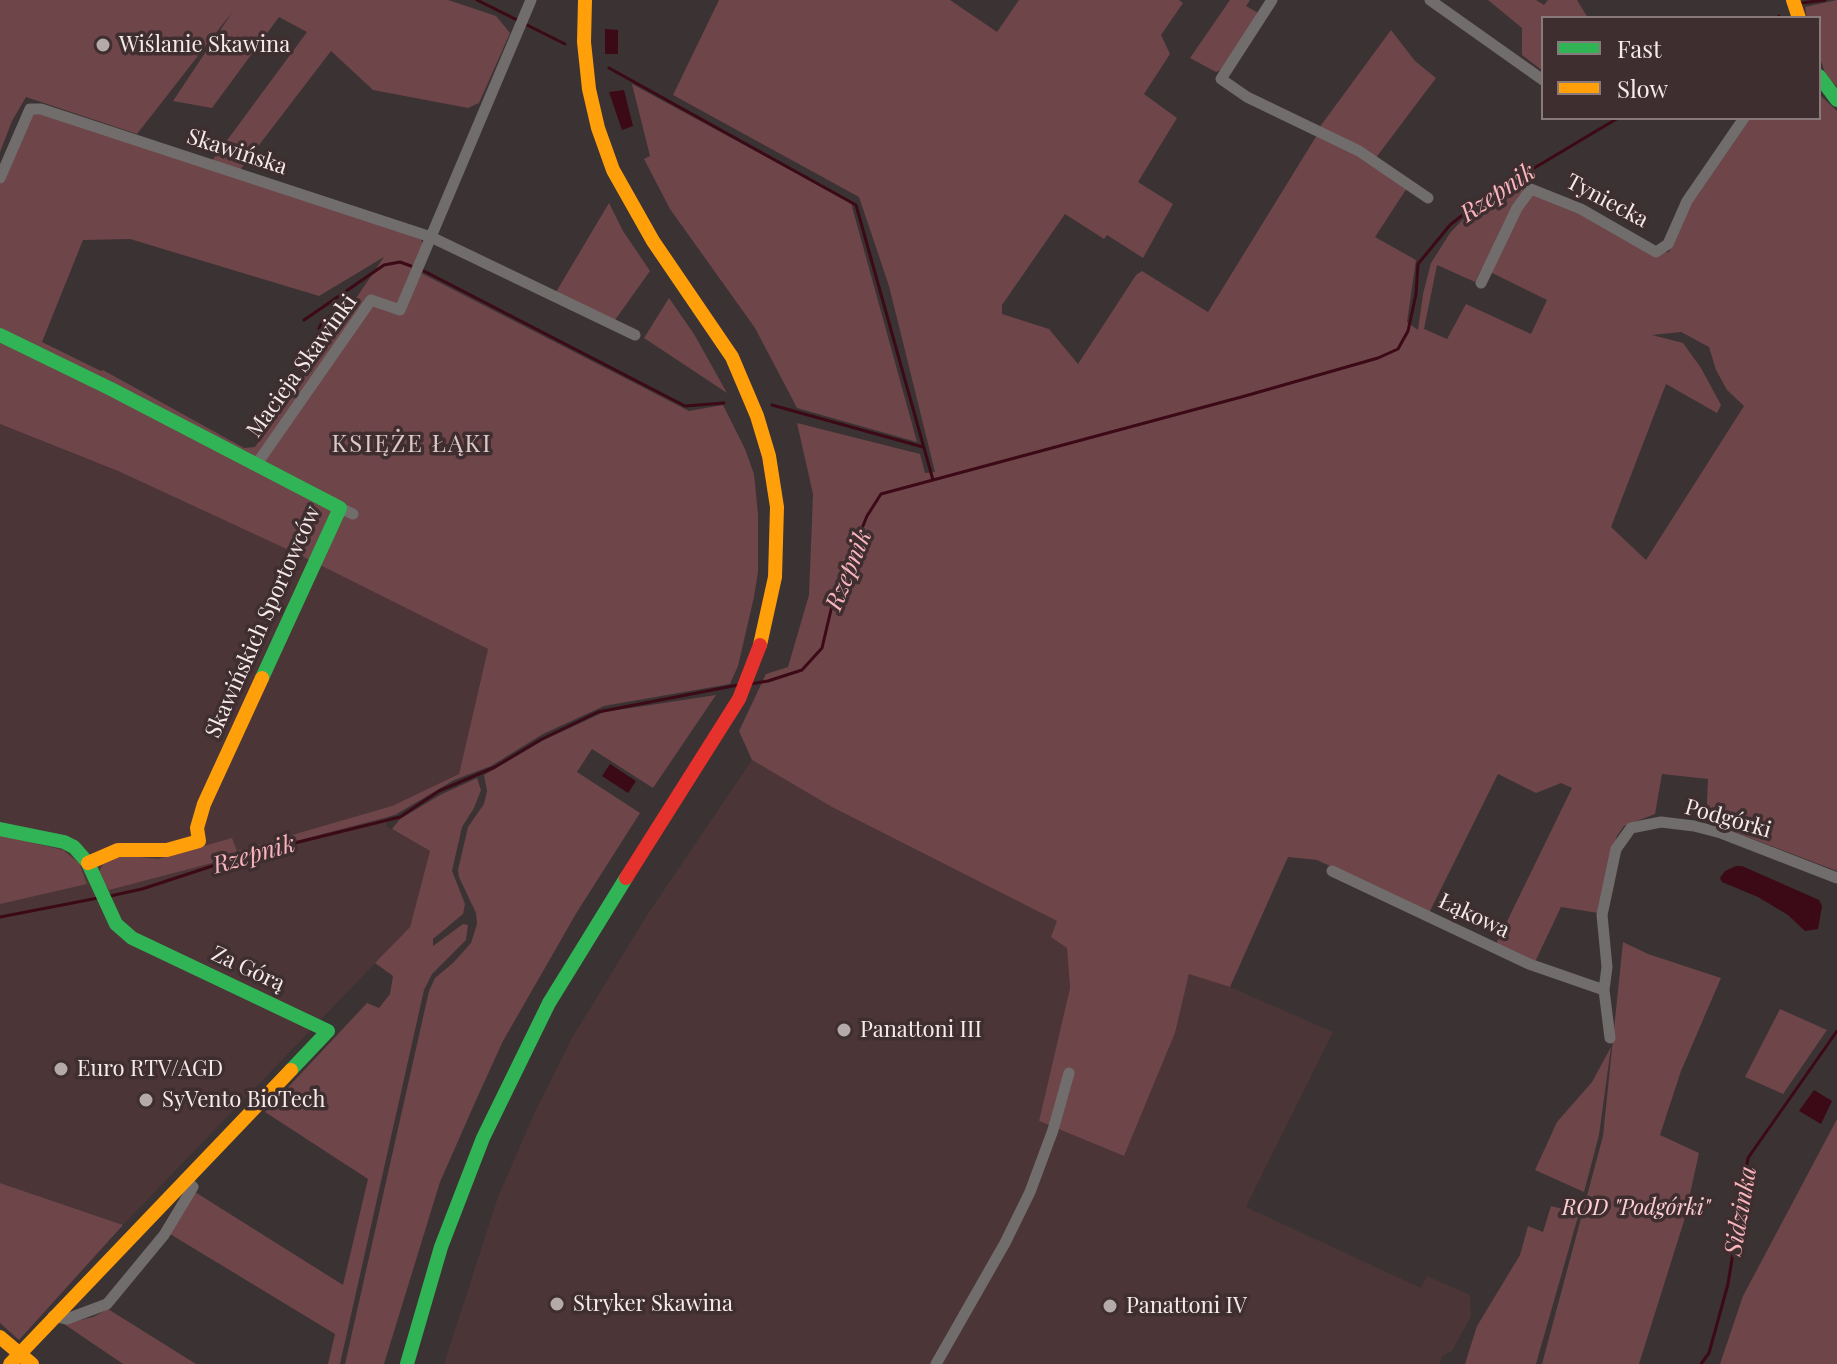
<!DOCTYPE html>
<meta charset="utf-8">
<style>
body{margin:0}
#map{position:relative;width:1837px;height:1364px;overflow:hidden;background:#3b3233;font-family:"Playfair Display",serif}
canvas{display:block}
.legend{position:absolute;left:1541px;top:16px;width:280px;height:104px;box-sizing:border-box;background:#3f2e30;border:2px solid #88797a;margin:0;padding:10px 14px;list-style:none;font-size:24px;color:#f5eaea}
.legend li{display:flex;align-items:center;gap:16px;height:40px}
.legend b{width:40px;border:2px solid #88797a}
</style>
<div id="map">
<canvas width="1837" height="1364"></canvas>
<ul class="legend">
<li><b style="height:10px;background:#30b455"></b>Fast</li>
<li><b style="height:10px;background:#ff9f0a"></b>Slow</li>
</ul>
</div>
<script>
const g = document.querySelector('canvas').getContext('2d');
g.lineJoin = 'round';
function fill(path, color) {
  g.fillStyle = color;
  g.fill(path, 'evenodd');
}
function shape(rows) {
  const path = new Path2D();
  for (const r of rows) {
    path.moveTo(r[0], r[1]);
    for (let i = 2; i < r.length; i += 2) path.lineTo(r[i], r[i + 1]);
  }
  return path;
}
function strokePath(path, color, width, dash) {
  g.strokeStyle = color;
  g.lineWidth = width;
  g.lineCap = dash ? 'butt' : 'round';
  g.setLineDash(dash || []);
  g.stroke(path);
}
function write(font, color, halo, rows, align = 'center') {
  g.font = font + ' "Playfair Display",serif';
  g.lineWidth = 7;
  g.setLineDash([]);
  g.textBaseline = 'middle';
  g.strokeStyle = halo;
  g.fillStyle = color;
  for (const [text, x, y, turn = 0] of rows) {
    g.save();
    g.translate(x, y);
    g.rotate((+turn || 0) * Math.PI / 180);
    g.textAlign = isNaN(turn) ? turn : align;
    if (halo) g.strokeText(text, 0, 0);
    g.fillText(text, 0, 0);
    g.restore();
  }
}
fill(shape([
 [0,424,118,471,306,558,488,649,459,774,392,806,386,826,430,851,410,927,123,1225,0,1183],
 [752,760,832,807,1057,921,1067,948,1070,988,1039,1121,1124,1156,1175,1033,1189,973,1230,987,1333,1032,1246,1207,1421,1288,1427,1276,1470,1295,1471,1316,1452,1351,1442,1356,1440,1364,444,1364,498,1197,534,1114,572,1038,647,915]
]), '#4b3537');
fill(shape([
 [0,0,448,0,496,16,510,33,479,103,468,108,373,90,331,51,240,170,211,162,307,32,279,17,212,108,173,101,233,11,137,134,26,97,12,121,0,152],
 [719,0,950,0,997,32,1019,0,1179,0,1183,3,1161,35,1170,54,1144,94,1177,118,1138,182,1173,204,1143,258,1107,235,1104,239,1065,214,1002,305,1002,314,1049,329,1078,364,1136,275,1142,271,1208,312,1317,135,1356,153,1407,188,1375,237,1416,260,1407,322,1418,330,1423,294,1431,263,1450,233,1468,214,1520,182,1657,253,1669,252,1692,198,1746,118,1819,118,1819,94,1837,111,1837,871,1706,821,1708,779,1662,774,1655,814,1624,826,1617,836,1607,866,1598,913,1561,907,1534,964,1496,944,1572,788,1561,783,1536,793,1498,774,1429,913,1317,860,1288,857,1230,987,1189,974,1175,1033,1124,1156,1039,1121,1070,988,1067,948,1051,937,1057,921,832,807,752,760,739,731,766,674,788,667,809,595,813,494,797,423,920,454,925,473,935,472,889,286,859,197,673,95],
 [1437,265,1475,282,1482,268,1547,300,1531,334,1466,304,1447,339,1424,329],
 [1681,332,1709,347,1716,370,1727,390,1744,406,1646,560,1611,527,1666,384,1717,413,1721,405,1701,368,1683,343,1652,335],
 [1230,0,1250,0,1246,6,1260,14,1223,69,1216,72,1190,58],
 [1488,0,1536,0,1544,5,1548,0,1577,0,1588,18,1543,18,1543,71,1522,55,1522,28],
 [1837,0,1837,87,1825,73,1819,55,1819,18,1807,18,1805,7],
 [1391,30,1415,61,1436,78,1375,159,1319,128],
 [632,84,851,203,917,442,797,408,755,328,670,209,644,159,650,156],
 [38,112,421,239,424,249,417,271,689,411,723,405,745,449,754,474,758,514,758,572,754,597,738,666,730,684,604,706,543,734,491,766,454,780,395,815,109,890,98,874,103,864,123,855,158,859,232,838,237,851,392,806,459,774,488,649,306,558,118,471,0,424,0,180,26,118],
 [130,239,319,296,384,257,255,447,244,448,103,370,101,371,42,342,83,240],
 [609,203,623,231,650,271,615,320,556,292],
 [669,298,694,334,727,393,644,338],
 [716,695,653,788,592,749,577,772,640,813,577,912,503,1041,477,1098,440,1182,384,1364,345,1364,429,991,435,978,453,963,471,943,477,924,476,913,459,877,458,870,468,827,484,804,487,791,484,775,544,740,604,712],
 [477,778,481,790,474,808,462,827,452,871,465,904,463,914,433,939,433,946,463,924,468,925,466,940,432,974,424,990,340,1364,328,1364,335,1334,170,1234,195,1192,343,1285,368,1179,265,1112,367,1003,379,1008,390,994,393,976,375,963,410,927,430,851,392,829,400,819,440,795],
 [0,835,63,850,79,863,87,884,0,904],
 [1623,942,1648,954,1721,978,1681,1071,1660,1135,1699,1153,1684,1221,1639,1364,1542,1364,1603,1136],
 [1780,1009,1827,1030,1783,1094,1745,1077],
 [1611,1047,1599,1135,1584,1192,1535,1170,1557,1122,1592,1082],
 [1837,1119,1837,1364,1720,1364,1743,1296],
 [0,1183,123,1225,19,1340,0,1323],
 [1551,1206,1579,1213,1536,1364,1465,1364,1477,1326,1520,1255,1528,1226,1543,1232],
 [108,1309,196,1364,123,1364,64,1324,93,1317]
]), '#6e4549');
fill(shape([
 [605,29,618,30,618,54,605,54],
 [624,90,633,126,622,130,609,92],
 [338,308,343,311,328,335,317,329,321,321],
 [610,764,636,781,628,793,602,776],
 [1736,866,1742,866,1819,900,1822,906,1818,929,1805,931,1788,915,1758,897,1722,882,1720,878,1725,871],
 [1814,1090,1832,1101,1821,1124,1799,1111]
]), '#3c0916');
strokePath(shape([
 [477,0,565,44],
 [1801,3,1825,0],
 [1777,18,1779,16],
 [609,68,856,205,933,480],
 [424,271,685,406,724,403],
 [304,320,384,265,400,262,411,266],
 [772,405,923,447],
 [750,684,768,681,802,670,822,648,834,597,867,516,881,494,1245,396,1378,358,1398,349,1408,331,1416,294,1418,264,1450,225,1484,198,1618,118],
 [110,896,142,889,246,855,400,817,439,791,495,767,540,740,598,712,738,685],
 [0,917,98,898],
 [1701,1364,1709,1353,1728,1284,1748,1158,1837,1031]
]), '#3c0916', 3);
strokePath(shape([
 [1272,0,1221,79,1247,97,1359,151,1428,198],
 [1430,0,1543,80],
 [0,178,30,109,41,109,431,237,635,335],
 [1481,283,1517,208,1531,189,1581,209,1656,252,1668,244,1687,201,1744,118],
 [256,465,371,300,400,310,531,0],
 [340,508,353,514],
 [1332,871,1529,964,1604,990],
 [1610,1038,1604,990,1607,967,1602,915,1616,849,1631,828,1661,822,1694,826,1721,833,1837,878],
 [53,1316,67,1319,107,1304,164,1235,193,1187,185,1179],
 [936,1364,1005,1243,1030,1192,1053,1130,1069,1073]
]), '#716d6d', 11);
strokePath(shape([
 [1819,76,1837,100],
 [0,335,111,389,340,508,262,678],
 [0,829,64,842,74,847,88,863,116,924,132,938,328,1031,291,1070],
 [407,1364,441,1247,483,1138,549,1003,626,878]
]), '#30b455', 14);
strokePath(shape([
 [585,0,584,42,589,89,598,128,613,170,653,241,732,357,757,416,769,456,777,507,775,577,760,645],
 [1793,0,1799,18],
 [88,863,118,850,167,850,199,841,197,828,204,804,262,678],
 [0,1337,32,1364],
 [10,1364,291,1070]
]), '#ff9f0a', 14);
strokePath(shape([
 [626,878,739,699,760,645]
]), '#e5322d', 14);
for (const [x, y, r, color] of [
 [103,45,8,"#b4aaaa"],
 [844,1030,8,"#b4aaaa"],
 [61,1069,8,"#b4aaaa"],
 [146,1100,8,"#b4aaaa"],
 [557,1304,8,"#b4aaaa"],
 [1110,1306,8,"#b4aaaa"]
]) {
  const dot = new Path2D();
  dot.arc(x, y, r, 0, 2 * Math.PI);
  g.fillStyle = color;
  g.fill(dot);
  strokePath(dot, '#3f2e30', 3);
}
write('22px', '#f5eaea', '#3f2e30', [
 ["Wiślanie Skawina",119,45],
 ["Panattoni III",860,1030],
 ["Euro RTV/AGD",77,1069],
 ["SyVento BioTech",162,1100],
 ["Stryker Skawina",573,1304],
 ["Panattoni IV",1126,1306]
], 'left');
write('22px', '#f5eaea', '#3f2e30', [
 ["Skawińska",237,152,18],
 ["Tyniecka",1607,201,28],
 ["Macieja Skawinki",302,366,-54],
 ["Skawińskich Sportowców",263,622,-66],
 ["Podgórki",1728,819,16],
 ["Łąkowa",1474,916,25],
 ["Za Górą",248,969,25]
]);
write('italic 22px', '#fdced2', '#3f2e30', [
 ["ROD \"Podgórki\"",1636,1208]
]);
write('italic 24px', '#fab5bc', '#3f2e30', [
 ["Rzepnik",1498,193,-34],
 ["Rzepnik",849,570,-68],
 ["Rzepnik",254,855,-16],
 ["Sidzinka",1741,1211,-80]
]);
g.letterSpacing = '2px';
write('24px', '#dec8ca', '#3f2e30', [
 ["KSIĘŻE ŁĄKI",412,445]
]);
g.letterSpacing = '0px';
</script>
